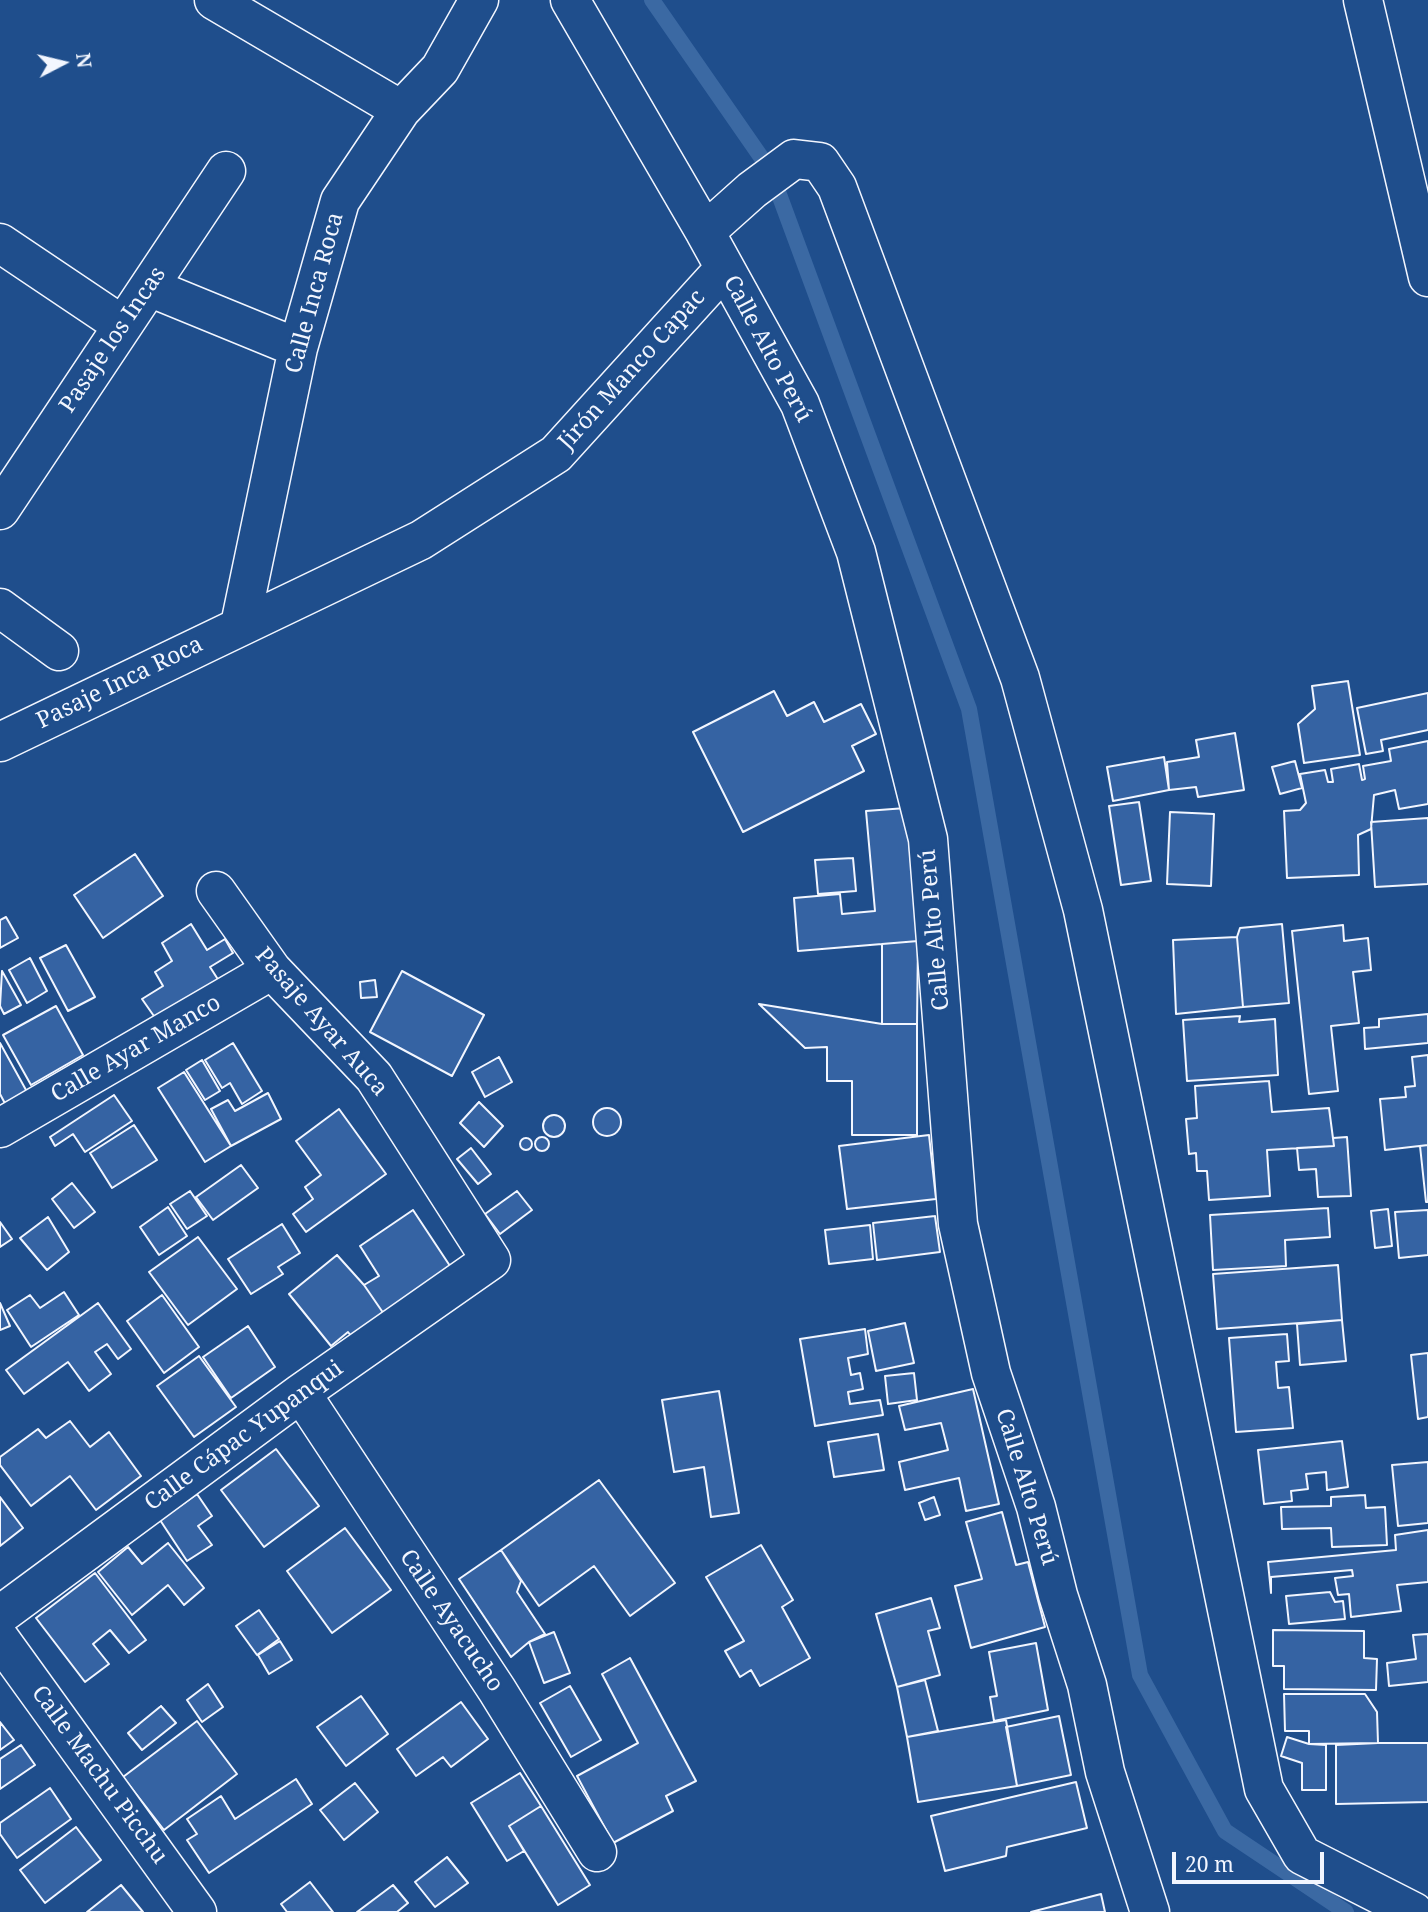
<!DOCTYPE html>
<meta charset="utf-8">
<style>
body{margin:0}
#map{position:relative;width:1428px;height:1912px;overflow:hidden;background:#1f4e8c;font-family:"Noto Serif",serif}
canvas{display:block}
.north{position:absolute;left:28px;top:28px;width:70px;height:70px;-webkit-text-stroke:5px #1f4e8c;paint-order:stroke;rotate:83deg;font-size:19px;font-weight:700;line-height:28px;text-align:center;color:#f2f6ff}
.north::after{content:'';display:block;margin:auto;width:24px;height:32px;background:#f2f6ff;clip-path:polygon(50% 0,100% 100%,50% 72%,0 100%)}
.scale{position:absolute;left:1172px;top:1852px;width:152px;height:32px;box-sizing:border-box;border:4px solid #f2f6ff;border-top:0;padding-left:9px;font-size:21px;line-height:24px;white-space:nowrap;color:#f2f6ff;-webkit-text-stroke:5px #1f4e8c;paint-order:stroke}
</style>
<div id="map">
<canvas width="1428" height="1912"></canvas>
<div class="north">N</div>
<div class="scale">20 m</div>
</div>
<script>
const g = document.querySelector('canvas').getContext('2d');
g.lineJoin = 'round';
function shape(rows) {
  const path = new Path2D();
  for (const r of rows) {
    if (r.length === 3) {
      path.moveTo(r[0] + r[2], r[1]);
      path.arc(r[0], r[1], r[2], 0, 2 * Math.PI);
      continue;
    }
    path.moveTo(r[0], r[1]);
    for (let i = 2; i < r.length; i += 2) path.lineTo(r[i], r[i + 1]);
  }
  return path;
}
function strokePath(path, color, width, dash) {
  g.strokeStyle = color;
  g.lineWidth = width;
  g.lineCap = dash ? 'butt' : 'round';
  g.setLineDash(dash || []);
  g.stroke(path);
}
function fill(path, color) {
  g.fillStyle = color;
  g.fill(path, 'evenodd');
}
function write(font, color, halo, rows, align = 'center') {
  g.font = font + ' "Noto Serif",serif';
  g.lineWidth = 5;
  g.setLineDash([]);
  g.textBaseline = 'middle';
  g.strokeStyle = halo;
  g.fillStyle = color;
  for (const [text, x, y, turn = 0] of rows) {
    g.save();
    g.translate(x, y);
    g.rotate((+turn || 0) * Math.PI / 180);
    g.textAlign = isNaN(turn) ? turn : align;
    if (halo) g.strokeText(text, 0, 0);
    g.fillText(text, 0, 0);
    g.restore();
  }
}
strokePath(shape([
 [652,0,770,170,969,709,1140,1675,1225,1831,1346,1912]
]), '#3b69a3', 16);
const building = shape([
 [1348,681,1360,755,1304,763,1298,724,1315,709,1312,686,1348,681],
 [774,691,787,716,814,702,824,722,861,704,876,734,852,746,864,771,743,832,693,732,774,691],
 [1428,693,1428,730,1381,740,1383,751,1366,754,1357,708,1428,693],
 [1235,733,1244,790,1198,797,1196,787,1169,790,1167,762,1199,757,1196,740,1235,733],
 [1428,741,1428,804,1399,809,1395,790,1374,795,1371,829,1358,835,1359,875,1287,878,1284,811,1300,810,1306,803,1300,774,1325,770,1328,782,1333,782,1331,769,1359,764,1362,780,1365,779,1363,766,1391,761,1389,749,1428,741],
 [1164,757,1169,790,1113,801,1107,767,1164,757],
 [1295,761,1302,788,1280,794,1272,767,1295,761],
 [1139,802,1151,881,1121,885,1109,806,1139,802],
 [906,808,918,941,798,951,794,898,840,894,842,914,875,911,866,811,906,808],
 [1170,812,1214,814,1211,886,1167,884,1170,812],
 [1428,818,1428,884,1375,887,1371,822,1428,818],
 [135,854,163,896,103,938,74,895,135,854],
 [853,858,856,891,818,894,815,860,853,858],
 [6,917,18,938,0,948,0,920,6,917],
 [191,924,207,950,225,939,233,953,210,967,219,981,156,1019,142,999,163,986,155,972,172,961,162,943,191,924],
 [1282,924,1289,1003,1243,1007,1237,937,1240,928,1282,924],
 [1343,925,1344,941,1368,938,1371,970,1353,972,1359,1023,1331,1026,1338,1091,1309,1094,1292,931,1343,925],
 [1237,937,1243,1007,1176,1014,1173,940,1237,937],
 [918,941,917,1024,882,1024,882,944,918,941],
 [66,945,95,997,68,1011,40,958,66,945],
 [30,958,47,991,27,1003,9,970,30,958],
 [2,971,21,1005,4,1014,0,1006,2,971],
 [402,971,484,1015,452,1076,370,1032,402,971],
 [375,980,377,997,361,998,360,982,375,980],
 [759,1004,882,1024,917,1024,917,1135,852,1135,852,1081,827,1081,827,1047,805,1048,759,1004],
 [56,1006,83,1055,31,1085,3,1035,56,1006],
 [1428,1014,1428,1043,1365,1049,1364,1028,1379,1027,1379,1019,1428,1014],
 [1240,1016,1239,1022,1275,1019,1278,1075,1187,1081,1183,1020,1240,1016],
 [0,1043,31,1099,9,1111,0,1094,0,1043],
 [233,1043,262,1091,242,1104,230,1083,222,1088,205,1060,233,1043],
 [1428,1055,1428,1145,1385,1150,1380,1099,1406,1097,1405,1087,1415,1086,1412,1057,1428,1055],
 [499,1057,512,1082,485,1097,472,1072,499,1057],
 [202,1060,220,1091,205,1100,186,1070,202,1060],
 [184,1072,231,1146,205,1162,158,1088,184,1072],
 [1269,1081,1272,1112,1329,1108,1334,1146,1267,1150,1270,1196,1209,1200,1207,1171,1197,1171,1196,1153,1189,1154,1186,1119,1197,1118,1195,1086,1269,1081],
 [268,1093,281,1119,231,1146,211,1109,228,1100,235,1111,268,1093],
 [114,1095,132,1121,85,1152,73,1134,55,1146,50,1137,114,1095],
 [479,1102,503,1126,484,1147,460,1123,479,1102],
 [607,1122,14],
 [339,1109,386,1174,306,1232,293,1214,313,1199,305,1187,321,1175,296,1141,339,1109],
 [554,1126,11],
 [134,1125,157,1160,112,1188,90,1153,134,1125],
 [929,1135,936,1199,847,1209,839,1146,929,1135],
 [1347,1137,1351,1196,1318,1197,1316,1169,1299,1170,1297,1148,1334,1146,1333,1138,1347,1137],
 [542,1144,7],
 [526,1144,6],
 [1428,1145,1428,1202,1426,1202,1420,1146,1428,1145],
 [471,1148,491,1174,478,1184,457,1159,471,1148],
 [241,1165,258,1188,213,1220,196,1197,241,1165],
 [72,1183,95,1212,74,1228,52,1199,72,1183],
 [190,1191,207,1216,187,1229,170,1204,190,1191],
 [517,1191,532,1210,500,1234,485,1214,517,1191],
 [168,1207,187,1236,159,1255,140,1227,168,1207],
 [1328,1208,1330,1237,1285,1240,1286,1266,1213,1270,1210,1215,1328,1208],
 [1388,1209,1392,1246,1375,1248,1371,1211,1388,1209],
 [413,1210,454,1272,386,1317,364,1285,379,1276,360,1246,413,1210],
 [1428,1210,1428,1255,1399,1258,1395,1212,1428,1210],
 [935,1216,940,1252,877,1260,873,1223,935,1216],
 [48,1217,69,1252,47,1270,20,1238,48,1217],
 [0,1222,12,1239,0,1247,0,1222],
 [282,1224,300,1253,278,1267,283,1274,251,1294,228,1259,282,1224],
 [870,1225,873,1259,829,1264,825,1230,870,1225],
 [198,1237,237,1289,188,1325,149,1272,198,1237],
 [337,1255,364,1285,386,1317,355,1341,348,1332,331,1346,289,1294,337,1255],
 [1338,1265,1342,1320,1217,1329,1213,1274,1338,1265],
 [64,1292,79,1315,31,1347,7,1310,30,1295,40,1308,64,1292],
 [162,1295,199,1347,164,1373,127,1321,162,1295],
 [0,1303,10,1326,0,1330,0,1303],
 [98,1303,131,1349,118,1359,107,1344,95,1352,111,1374,89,1391,68,1362,24,1394,6,1370,98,1303],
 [1342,1320,1346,1361,1300,1365,1297,1324,1342,1320],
 [905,1323,914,1363,876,1371,868,1331,905,1323],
 [248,1326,275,1367,231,1398,203,1357,248,1326],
 [865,1329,868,1354,848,1358,851,1375,860,1373,863,1389,848,1392,850,1404,880,1400,883,1415,815,1426,800,1339,865,1329],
 [1287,1334,1289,1361,1276,1362,1278,1388,1289,1387,1293,1428,1236,1432,1229,1338,1287,1334],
 [1428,1353,1428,1417,1418,1419,1411,1355,1428,1353],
 [199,1356,236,1407,194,1437,157,1386,199,1356],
 [914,1373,917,1400,888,1404,885,1376,914,1373],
 [973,1389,999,1504,966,1511,959,1478,905,1490,899,1462,948,1450,941,1423,905,1430,899,1406,973,1389],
 [719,1391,739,1513,711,1517,704,1467,674,1472,662,1400,719,1391],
 [70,1421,90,1447,109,1432,141,1476,96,1510,70,1476,31,1506,0,1465,0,1457,38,1429,46,1438,70,1421],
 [878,1434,884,1470,834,1477,828,1442,878,1434],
 [1342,1441,1348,1487,1327,1490,1326,1472,1306,1474,1308,1489,1291,1491,1292,1501,1264,1504,1258,1450,1342,1441],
 [276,1449,319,1506,264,1547,221,1490,276,1449],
 [1428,1462,1428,1523,1398,1526,1392,1465,1428,1462],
 [599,1480,675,1583,630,1616,594,1566,539,1606,501,1550,599,1480],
 [197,1494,212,1516,198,1526,212,1545,187,1561,160,1520,197,1494],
 [1365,1495,1366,1508,1385,1507,1387,1545,1332,1547,1331,1528,1282,1529,1281,1507,1331,1506,1331,1497,1365,1495],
 [0,1497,23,1528,0,1546,0,1497],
 [934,1497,940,1515,925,1520,919,1503,934,1497],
 [1002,1512,1016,1565,1028,1562,1045,1627,971,1648,955,1586,982,1579,966,1522,1002,1512],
 [345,1528,391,1590,332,1633,287,1571,345,1528],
 [1428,1530,1428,1582,1397,1585,1401,1611,1351,1617,1349,1594,1338,1595,1335,1578,1353,1576,1352,1570,1271,1577,1271,1593,1268,1562,1396,1550,1395,1535,1428,1530],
 [168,1543,204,1588,184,1605,168,1585,132,1615,98,1572,128,1547,142,1564,168,1543],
 [761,1545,793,1600,782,1607,810,1658,760,1686,751,1670,740,1677,725,1651,744,1641,706,1577,761,1545],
 [501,1550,521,1581,517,1592,545,1634,529,1642,511,1657,459,1579,501,1550],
 [95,1573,146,1640,129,1653,110,1630,93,1644,109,1664,85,1682,36,1618,95,1573],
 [1330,1592,1335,1602,1343,1601,1345,1619,1289,1624,1286,1596,1330,1592],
 [931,1598,940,1628,928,1631,940,1675,897,1687,876,1614,931,1598],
 [259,1610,279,1639,257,1655,236,1626,259,1610],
 [1273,1630,1364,1631,1364,1658,1377,1659,1376,1690,1284,1689,1284,1666,1273,1666,1273,1630],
 [554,1632,570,1673,544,1683,529,1642,554,1632],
 [1428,1634,1428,1682,1389,1686,1387,1663,1416,1659,1413,1635,1428,1634],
 [280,1641,292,1660,269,1674,258,1655,280,1641],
 [1036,1643,1048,1710,994,1721,990,1697,997,1696,989,1652,1036,1643],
 [630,1658,696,1781,666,1796,673,1811,613,1843,577,1776,638,1743,602,1674,630,1658],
 [925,1680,938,1731,907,1737,897,1687,925,1680],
 [208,1684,223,1707,202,1722,187,1700,208,1684],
 [570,1686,601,1740,571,1757,540,1703,570,1686],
 [1284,1694,1365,1694,1377,1712,1378,1743,1309,1744,1309,1731,1285,1731,1284,1694],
 [361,1696,388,1734,346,1766,317,1727,361,1696],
 [461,1702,488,1739,451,1767,443,1757,416,1776,397,1749,461,1702],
 [161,1706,176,1723,142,1750,128,1733,161,1706],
 [1059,1716,1071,1775,1017,1786,1006,1727,1059,1716],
 [1006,1720,1017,1786,918,1802,907,1737,1006,1720],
 [197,1721,237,1774,164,1830,123,1777,197,1721],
 [0,1722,14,1740,0,1750,0,1722],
 [1287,1737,1309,1744,1326,1745,1326,1790,1302,1790,1302,1763,1281,1756,1287,1737],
 [1378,1743,1428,1743,1428,1802,1336,1804,1336,1745,1378,1743],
 [21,1745,35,1765,0,1789,0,1759,21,1745],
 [520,1773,541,1806,509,1826,524,1851,507,1861,471,1803,520,1773],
 [296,1779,312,1804,209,1873,187,1840,197,1834,187,1819,221,1796,235,1819,296,1779],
 [1076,1782,1087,1828,1007,1847,1006,1856,945,1871,931,1816,1076,1782],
 [355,1783,378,1812,344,1840,320,1810,355,1783],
 [50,1788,71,1819,17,1858,0,1834,0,1823,50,1788],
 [541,1806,590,1885,558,1905,509,1826,541,1806],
 [76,1827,101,1860,45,1903,20,1870,76,1827],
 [447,1857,468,1883,435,1907,415,1882,447,1857],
 [310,1882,333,1912,287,1912,281,1904,310,1882],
 [121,1885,143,1912,87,1912,121,1885],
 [393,1885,408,1903,397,1912,357,1912,393,1885],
 [1101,1894,1105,1912,1031,1912,1101,1894]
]);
fill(building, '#3563a3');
strokePath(building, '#f2f6ff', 2);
const minor = shape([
 [214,0,401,110],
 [570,0,705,232,800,404,856,552,928,839,958,1224,991,1373,1036,1507,1058,1595,1087,1685,1105,1772,1150,1912],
 [1363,0,1428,277],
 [705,232,752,190,794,159,820,162,837,187,1020,678,1083,910,1264,1789,1302,1855,1414,1912],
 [0,243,122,325],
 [149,287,298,348],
 [0,510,226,171],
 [0,608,59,651],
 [240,625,298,348,340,201,401,110,440,69,479,0],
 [0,742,421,540,556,454,724,269],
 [0,1128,272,970],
 [301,1393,497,1690,597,1852],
 [0,1615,301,1393,491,1260,374,1077,272,970,216,891],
 [0,1639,197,1912]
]);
strokePath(minor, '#f2f6ff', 41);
strokePath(minor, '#1f4e8c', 38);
write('23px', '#f2f6ff', '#1f4e8c', [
 ["Calle Inca Roca",315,293,-75],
 ["Pasaje los Incas",113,340,-56],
 ["Calle Alto Perú",767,349,62],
 ["Jirón Manco Capac",632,370,-48],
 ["Pasaje Inca Roca",120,683,-26],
 ["Calle Alto Perú",935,930,-95],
 ["Pasaje Ayar Auca",321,1022,49],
 ["Calle Ayar Manco",136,1049,-30],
 ["Calle Cápac Yupanqui",244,1436,-36],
 ["Calle Alto Perú",1026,1487,73],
 ["Calle Ayacucho",451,1621,56],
 ["Calle Machu Picchu",99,1775,54]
]);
</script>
